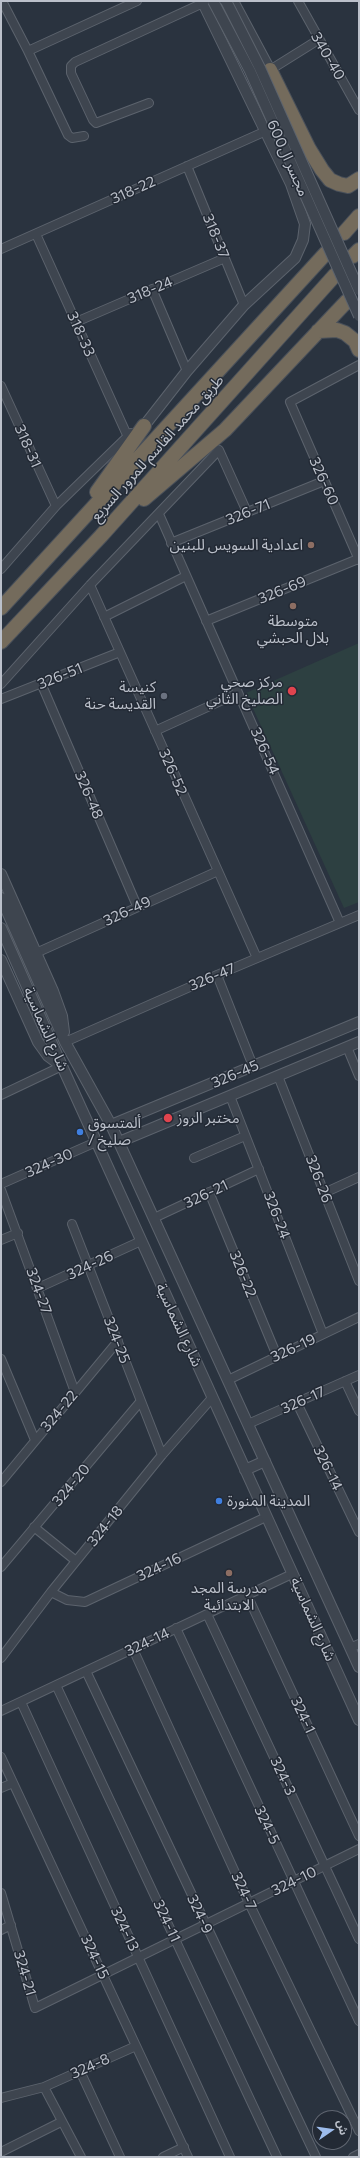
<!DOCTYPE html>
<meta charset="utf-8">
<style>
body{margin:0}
#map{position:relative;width:360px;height:2158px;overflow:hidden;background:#2a333f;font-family:Commissioner,"Noto Sans Arabic",sans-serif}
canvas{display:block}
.frame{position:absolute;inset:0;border:2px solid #bbc0ca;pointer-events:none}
.north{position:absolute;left:312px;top:2110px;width:40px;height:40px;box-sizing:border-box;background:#232a35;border:1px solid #606671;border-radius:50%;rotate:77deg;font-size:11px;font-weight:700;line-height:16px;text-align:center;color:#bbc0ca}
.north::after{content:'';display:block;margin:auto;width:14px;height:18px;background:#9dbcec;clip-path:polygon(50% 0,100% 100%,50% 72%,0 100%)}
</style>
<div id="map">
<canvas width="360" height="2158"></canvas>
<div class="frame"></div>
<div class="north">ش</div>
</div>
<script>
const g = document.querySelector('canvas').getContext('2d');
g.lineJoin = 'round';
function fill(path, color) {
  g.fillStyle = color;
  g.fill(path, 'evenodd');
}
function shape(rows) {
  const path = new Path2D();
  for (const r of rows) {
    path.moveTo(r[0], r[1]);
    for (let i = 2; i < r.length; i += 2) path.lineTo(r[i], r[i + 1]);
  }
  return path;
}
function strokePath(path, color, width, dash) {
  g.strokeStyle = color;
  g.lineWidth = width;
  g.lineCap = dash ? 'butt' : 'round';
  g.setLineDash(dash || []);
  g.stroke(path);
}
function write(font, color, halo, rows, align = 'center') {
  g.font = font + ' Commissioner,"Noto Sans Arabic",sans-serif';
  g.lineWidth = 3;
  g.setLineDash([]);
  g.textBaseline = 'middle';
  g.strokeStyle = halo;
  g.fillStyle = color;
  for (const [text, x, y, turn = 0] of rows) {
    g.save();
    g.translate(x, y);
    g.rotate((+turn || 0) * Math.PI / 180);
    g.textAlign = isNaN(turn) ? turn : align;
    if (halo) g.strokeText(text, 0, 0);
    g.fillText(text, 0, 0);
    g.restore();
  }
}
fill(shape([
 [359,643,359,902,344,908,246,693]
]), '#2d4041');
const minor = shape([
 [2,1,28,51],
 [298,1,359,110],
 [270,70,318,40],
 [149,103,96,123,93,120,71,73,71,66,75,62,203,3],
 [84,136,72,138,68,135,28,51,137,1],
 [187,166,244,305],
 [36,234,127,435],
 [1,249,266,131],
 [152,289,187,371],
 [76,322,225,258],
 [359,365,290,402,359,560],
 [1,386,56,506],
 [159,514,340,923],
 [171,543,324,481],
 [1,569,56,506,131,433],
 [90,585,257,958],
 [104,617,186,576],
 [206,621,358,559],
 [41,683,137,906],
 [1,684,90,585,219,450,247,512],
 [1,699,120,652],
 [155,731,238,693],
 [36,953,218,871],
 [217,975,253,1066],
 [65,1042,217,975,359,915],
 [347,1047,359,1076],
 [278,1076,359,1281],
 [1,1095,62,1066],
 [230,1096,323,1334],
 [194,1158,245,1136],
 [1,1184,96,1142],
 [1,1190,75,1392],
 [209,1192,277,1356],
 [324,1193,359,1177],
 [154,1218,259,1169],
 [72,1224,162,1455],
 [1,1240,18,1233],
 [38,1288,141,1241],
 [1,1359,35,1440],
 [228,1380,359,1317],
 [345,1381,359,1411],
 [297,1403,359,1532],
 [248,1424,359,1375],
 [1,1482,118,1341],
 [34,1527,76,1561],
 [1,1567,140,1402],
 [51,1592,67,1600,85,1602,266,1517],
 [247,1595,359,1836],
 [207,1614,359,1939],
 [176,1628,359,2021],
 [350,1648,359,1644],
 [133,1649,249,1903,359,2131],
 [1,1658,51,1592,162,1455,212,1398],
 [86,1671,316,2157],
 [56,1685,277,2157],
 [21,1702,230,2157],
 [1,1711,292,1574],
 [1,1757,188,2157],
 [1,1788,13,1783],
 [1,1893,35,2008,359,1849],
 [1,1930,11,1925],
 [80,2071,120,2157],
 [44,2087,81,2157],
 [1,2098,44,2087,136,2046],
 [1,2152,61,2122],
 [163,2157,184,2147],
 [353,2157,359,2154]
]);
const tertiary = shape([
 [233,1,270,70],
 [144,426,187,371,244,305,295,258,303,240,305,224,291,184,202,1],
 [1,874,53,991,62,1016,64,1032],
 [1,898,65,1042,111,1125,359,1667],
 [1,928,62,1066,359,1720],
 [1,960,38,1042,48,1056,60,1065],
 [111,1125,359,1022],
 [119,1142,359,1042],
 [245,1470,265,1461]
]);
const motorway = shape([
 [270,70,309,149,322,170,330,180,339,184,348,186,359,179],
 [344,233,359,216],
 [353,256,359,250],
 [318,331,337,330,345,333,355,341,359,350],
 [97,492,144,426],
 [144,499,225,430,347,301],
 [1,608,326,253],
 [1,642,101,536,335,275]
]);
strokePath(minor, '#5c636d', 10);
strokePath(tertiary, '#5c636d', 12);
strokePath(motorway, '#49505a', 16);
strokePath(minor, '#3e454f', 8);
strokePath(tertiary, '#3e454f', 10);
strokePath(motorway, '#746b5c', 14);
const tertiaryBridge = shape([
 [213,1,250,71,359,316],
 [226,1,260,68,359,290]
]);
strokePath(tertiaryBridge, '#5c636d', 12, []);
strokePath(tertiaryBridge, '#3e454f', 10);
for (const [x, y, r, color] of [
 [311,545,4,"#8d6e63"],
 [293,606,4,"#8d6e63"],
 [292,691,5,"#e0444e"],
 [164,696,4,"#6b7280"],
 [168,1118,5,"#e0444e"],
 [80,1132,4,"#3f7fe0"],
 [219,1501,4,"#3f7fe0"],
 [229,1573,4,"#8d6e63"]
]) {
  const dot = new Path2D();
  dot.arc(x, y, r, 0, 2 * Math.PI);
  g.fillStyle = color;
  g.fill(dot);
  strokePath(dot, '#232a35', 1.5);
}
write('15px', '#bbc0ca', '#232a35', [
 ["340-40",328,56,60],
 ["مجسر ال600",288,158,66],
 ["318-22",133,190,-24],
 ["318-37",216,236,68],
 ["318-24",150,290,-23],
 ["318-33",81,334,66],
 ["318-31",28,446,66],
 ["طريق محمد القاسم للمرور السريع",157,448,-48],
 ["326-60",324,481,66],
 ["326-71",248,512,-22],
 ["326-69",282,590,-22],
 ["326-51",60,676,-22],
 ["326-54",265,751,66],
 ["326-52",173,772,66],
 ["326-48",89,795,67],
 ["326-49",127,911,-25],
 ["326-47",212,977,-23],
 ["شارع الشماسية",46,1029,66],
 ["326-45",235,1074,-23],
 ["324-30",49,1163,-24],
 ["326-26",319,1179,69],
 ["326-21",206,1194,-25],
 ["326-24",277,1215,69],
 ["324-26",90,1265,-25],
 ["326-22",243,1274,68],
 ["324-27",39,1291,70],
 ["شارع الشماسية",179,1325,65],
 ["324-25",117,1340,69],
 ["326-19",293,1348,-25],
 ["326-17",303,1400,-24],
 ["324-22",59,1411,-50],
 ["326-14",328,1468,64],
 ["324-20",71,1485,-50],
 ["324-18",105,1526,-51],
 ["324-16",159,1567,-25],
 ["شارع الشماسية",313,1619,66],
 ["324-14",147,1642,-25],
 ["324-1",303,1715,65],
 ["324-3",283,1776,65],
 ["324-5",267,1825,65],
 ["324-10",294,1881,-26],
 ["324-7",244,1891,65],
 ["324-9",200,1914,65],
 ["324-11",167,1921,65],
 ["324-13",125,1929,65],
 ["324-15",95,1957,65],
 ["324-21",25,1973,74],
 ["324-8",90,2066,-24]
]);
write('15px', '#bbc0ca', '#232a35', [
 ["اعدادية السويس للبنين",303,545],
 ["متوسطة",293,621,"center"],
 ["بلال الحبشي",293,638,"center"],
 ["مركز صحي",283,682],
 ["الصليخ الثاني",283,699],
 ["كنيسة",156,687],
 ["القديسة حنة",156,704],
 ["مختبر الروز",177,1118,"left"],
 ["ألمتسوق",88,1123,"left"],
 ["/ صليخ",88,1140,"left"],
 ["المدينة المنورة",227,1501,"left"],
 ["مدرسة المجد",229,1588,"center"],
 ["الابتدائية",229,1605,"center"]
], 'right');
</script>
